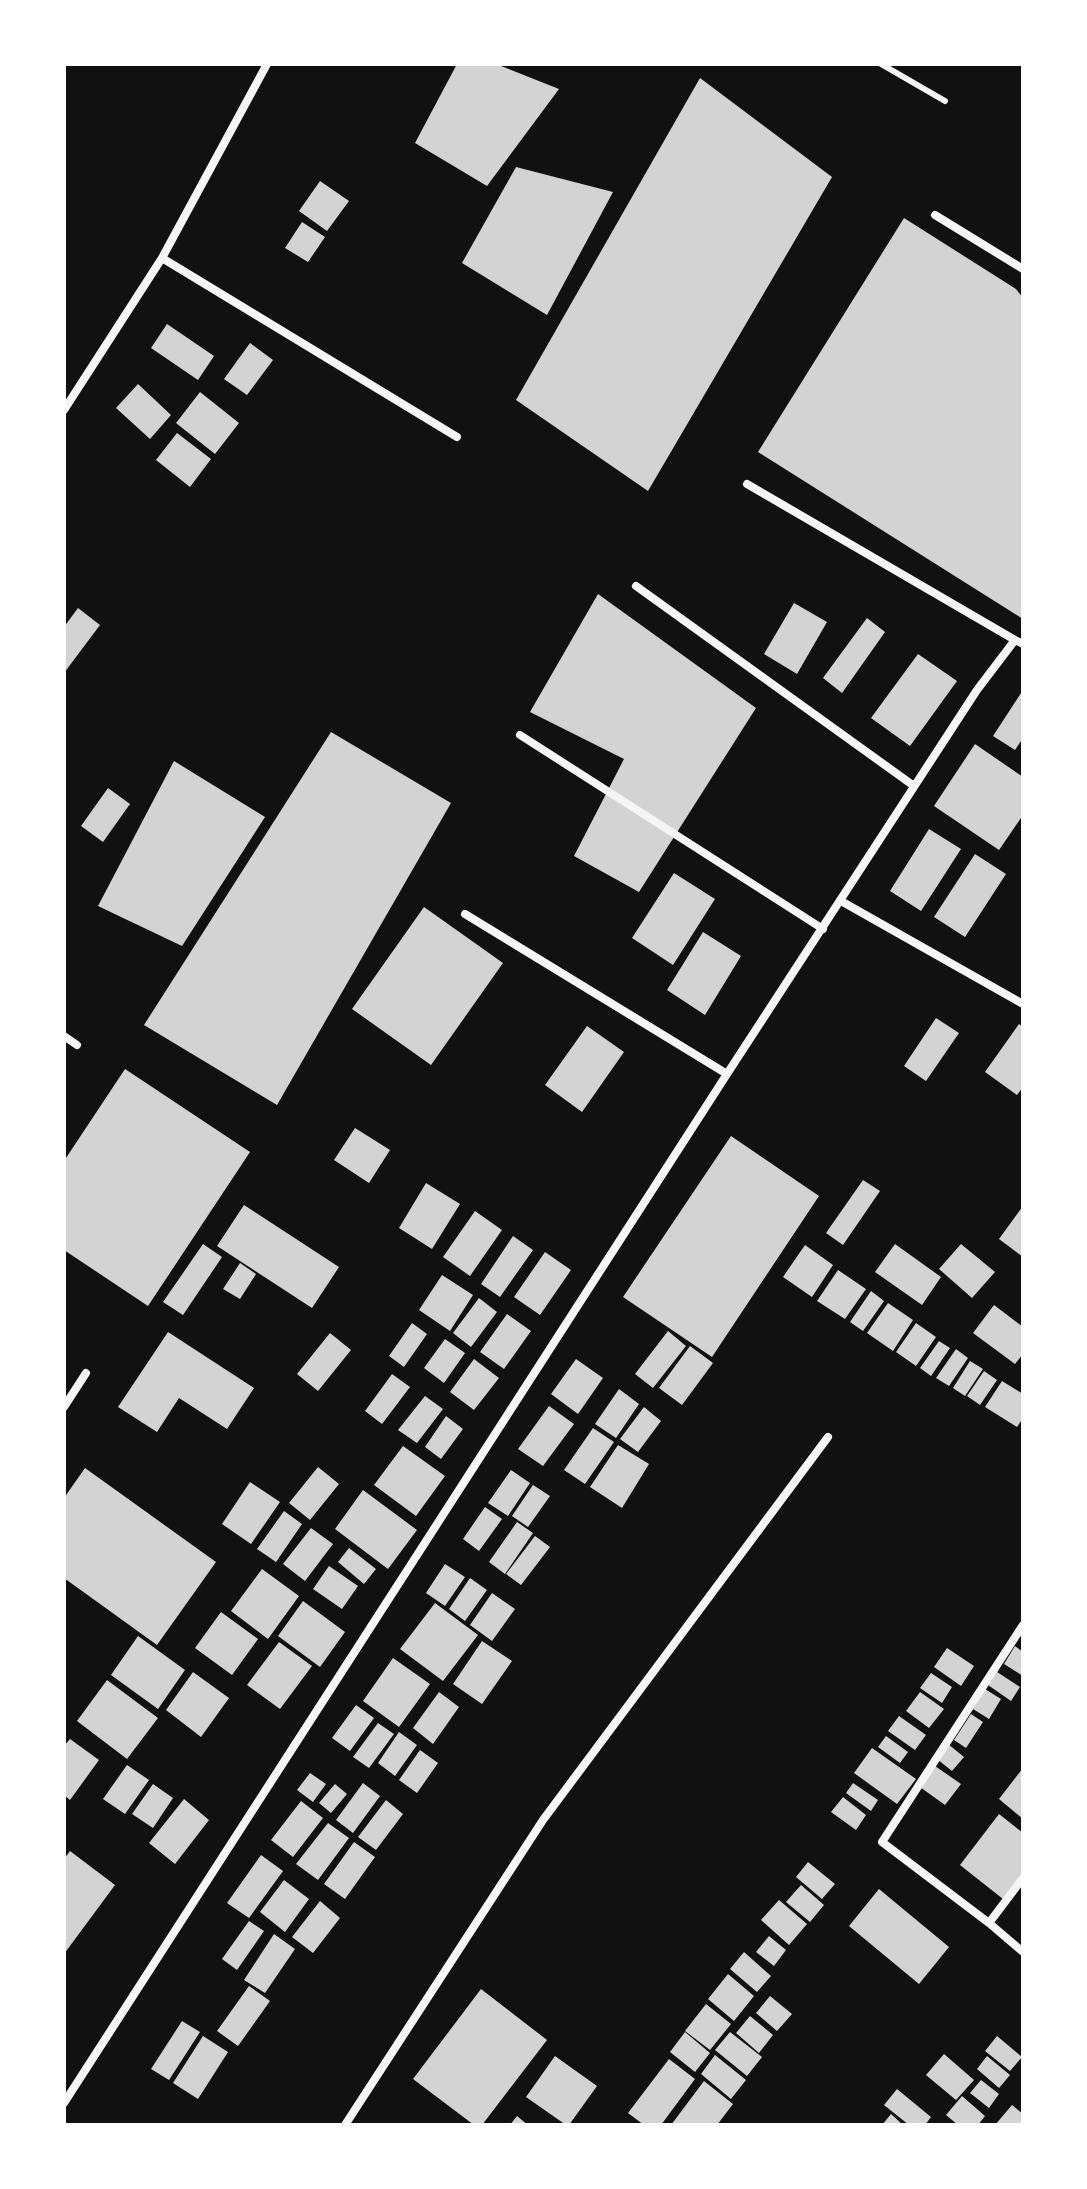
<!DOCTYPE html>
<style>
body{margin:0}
#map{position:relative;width:1087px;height:2189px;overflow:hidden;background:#111;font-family:"Noto Sans",sans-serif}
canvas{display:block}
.frame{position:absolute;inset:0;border:66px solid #fff;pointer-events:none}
</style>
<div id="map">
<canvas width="1087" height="2189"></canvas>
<div class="frame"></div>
</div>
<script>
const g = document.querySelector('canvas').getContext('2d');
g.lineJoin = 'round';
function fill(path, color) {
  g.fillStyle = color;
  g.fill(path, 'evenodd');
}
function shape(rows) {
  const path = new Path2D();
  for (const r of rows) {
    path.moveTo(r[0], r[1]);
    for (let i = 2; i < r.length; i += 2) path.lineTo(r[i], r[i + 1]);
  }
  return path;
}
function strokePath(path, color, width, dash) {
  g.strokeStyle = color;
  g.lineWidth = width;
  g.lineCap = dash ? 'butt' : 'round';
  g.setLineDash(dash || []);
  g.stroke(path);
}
fill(shape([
 [457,64,496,64,559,89,487,186,415,143],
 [700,78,832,177,648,491,516,400],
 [516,167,613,192,547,315,462,263],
 [320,181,349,201,327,231,299,211],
 [904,218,1016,289,1023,298,1023,619,758,452],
 [302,222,325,237,308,262,285,248],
 [167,324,214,356,198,380,151,348],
 [250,343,273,360,247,395,224,379],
 [138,384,171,415,150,439,116,408],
 [200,392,239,423,215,454,176,423],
 [177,433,211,459,190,487,156,460],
 [598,594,756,708,639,892,574,856,624,759,530,712],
 [794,603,827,622,797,674,764,654],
 [78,608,100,625,64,673,64,627],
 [867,618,885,632,842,693,823,678],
 [918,654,957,681,910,746,871,718],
 [1023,690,1023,738,1015,750,993,736],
 [331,732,451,803,277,1105,144,1025],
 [975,744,1023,777,1023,815,999,850,934,806],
 [174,761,265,817,182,946,98,906],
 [108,788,130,804,103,842,81,826],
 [929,829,961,849,921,911,890,891],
 [975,854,1006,874,965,937,934,917],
 [674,873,715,899,673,965,632,938],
 [424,907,503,963,431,1065,352,1009],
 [703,932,741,956,705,1015,667,990],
 [936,1018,959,1033,926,1081,904,1066],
 [1019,1024,1023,1027,1023,1087,1017,1095,985,1072],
 [587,1026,624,1052,582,1112,545,1085],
 [125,1069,250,1152,148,1306,64,1250,64,1161],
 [355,1128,390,1150,369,1183,334,1160],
 [731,1136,819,1196,712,1357,623,1297],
 [863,1180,880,1191,843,1245,826,1233],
 [426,1183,460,1204,432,1249,399,1228],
 [244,1205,339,1267,312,1308,217,1246],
 [1023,1206,1023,1257,999,1239],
 [475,1211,502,1230,470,1276,443,1257],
 [513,1236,533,1250,500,1297,481,1284],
 [203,1244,222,1257,183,1315,163,1302],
 [895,1244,941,1277,922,1305,875,1272],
 [961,1244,995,1272,972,1298,939,1269],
 [805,1245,833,1265,812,1297,783,1277],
 [545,1252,571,1270,540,1315,514,1297],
 [240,1263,256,1274,240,1299,223,1289],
 [838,1270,866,1289,845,1319,817,1301],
 [442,1275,473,1295,450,1331,419,1310],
 [871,1291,884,1301,863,1331,850,1322],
 [479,1298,497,1312,471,1347,453,1333],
 [888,1303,913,1320,893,1351,867,1333],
 [994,1305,1023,1327,1023,1354,1015,1364,973,1333],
 [507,1314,531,1331,504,1369,480,1352],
 [412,1323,427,1334,404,1367,389,1356],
 [916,1323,936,1337,916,1366,896,1352],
 [668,1331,686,1346,653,1388,635,1374],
 [168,1332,254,1388,227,1429,179,1398,157,1432,118,1407],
 [330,1333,351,1350,318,1391,297,1374],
 [445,1339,465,1353,444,1383,424,1368],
 [939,1341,950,1348,931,1376,920,1368],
 [690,1346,713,1363,682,1405,659,1388],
 [956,1349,968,1358,949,1386,936,1378],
 [474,1359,499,1378,474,1410,450,1392],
 [576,1359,603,1378,578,1414,551,1394],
 [970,1361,983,1369,965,1396,953,1388],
 [984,1371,997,1380,980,1405,967,1396],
 [392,1374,410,1387,382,1424,365,1411],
 [1002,1381,1023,1394,1023,1418,1017,1427,985,1407],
 [619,1389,639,1404,616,1438,595,1424],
 [425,1396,443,1409,417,1443,398,1430],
 [549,1406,574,1424,543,1466,518,1449],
 [644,1407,661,1421,638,1452,620,1439],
 [446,1416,463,1429,441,1459,425,1447],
 [593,1428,614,1442,585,1484,564,1470],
 [618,1445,649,1464,622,1508,590,1487],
 [403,1446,445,1476,416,1516,374,1485],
 [318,1467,339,1484,310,1520,289,1503],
 [85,1468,216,1562,157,1645,64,1578,64,1498],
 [511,1470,530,1483,508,1516,488,1503],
 [250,1482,280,1502,251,1544,222,1524],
 [533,1485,550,1496,528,1527,512,1516],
 [363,1490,417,1530,388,1569,335,1529],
 [485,1507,502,1519,479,1551,463,1539],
 [284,1511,302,1524,276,1562,257,1549],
 [517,1522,533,1533,505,1574,489,1562],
 [311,1528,333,1544,305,1581,283,1564],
 [535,1536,550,1547,521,1585,506,1574],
 [349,1548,376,1569,364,1584,338,1562],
 [445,1564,465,1577,445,1606,426,1593],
 [329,1566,358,1586,342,1609,313,1589],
 [262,1569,299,1596,268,1639,231,1611],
 [470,1578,487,1590,465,1621,449,1609],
 [492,1593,515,1609,492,1641,470,1625],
 [303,1601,345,1632,320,1667,278,1636],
 [435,1603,478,1635,443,1681,400,1649],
 [221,1612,258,1639,232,1675,195,1648],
 [138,1636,185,1670,158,1709,111,1675],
 [482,1641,512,1661,482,1704,453,1684],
 [279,1642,312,1666,280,1709,247,1685],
 [1015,1646,1023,1652,1023,1676,1004,1664],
 [947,1648,974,1666,961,1686,934,1667],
 [393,1658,430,1684,399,1727,363,1701],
 [193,1672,229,1698,201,1737,166,1710],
 [997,1672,1020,1687,1011,1701,988,1685],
 [931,1673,952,1687,942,1703,920,1688],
 [107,1680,158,1718,127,1759,77,1721],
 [985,1689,1001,1699,989,1719,973,1709],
 [439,1692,459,1707,433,1744,413,1728],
 [920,1692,944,1709,929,1728,906,1711],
 [356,1705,374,1718,350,1751,332,1738],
 [971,1714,983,1722,966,1748,954,1740],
 [899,1716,926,1735,915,1750,888,1731],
 [378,1723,394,1734,369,1768,353,1757],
 [399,1732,417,1745,395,1776,378,1763],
 [886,1736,908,1752,900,1763,878,1747],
 [70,1739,99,1760,70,1800,64,1795,64,1746],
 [948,1744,964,1757,952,1771,937,1759],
 [872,1748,916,1779,897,1804,854,1773],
 [420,1750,438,1763,417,1793,399,1780],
 [127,1765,149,1780,125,1814,103,1799],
 [935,1766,961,1784,945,1805,920,1787],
 [1023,1768,1023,1819,999,1799],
 [310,1773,326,1784,313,1802,297,1790],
 [363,1783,380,1796,353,1833,336,1820],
 [853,1783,878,1800,871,1811,846,1793],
 [153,1784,173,1798,153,1828,132,1814],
 [335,1784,347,1794,331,1813,319,1803],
 [843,1797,866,1815,856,1830,831,1812],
 [184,1799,209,1820,175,1864,149,1843],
 [386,1800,403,1814,376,1850,358,1837],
 [301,1801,323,1818,293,1857,271,1840],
 [999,1814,1023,1833,1023,1874,1003,1899,960,1865],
 [328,1823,349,1838,318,1880,296,1864],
 [354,1842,375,1857,345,1899,324,1884],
 [70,1851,115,1885,64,1954,64,1859],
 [261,1855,283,1871,249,1918,227,1903],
 [808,1862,835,1884,822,1899,796,1877],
 [284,1880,309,1899,285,1932,260,1912],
 [801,1885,824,1905,810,1922,786,1902],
 [879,1889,949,1947,919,1984,849,1926],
 [779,1900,807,1924,789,1945,761,1920],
 [320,1901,340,1918,313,1953,292,1937],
 [249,1921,264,1931,237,1970,222,1959],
 [274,1934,295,1949,265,1993,244,1980],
 [769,1936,786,1950,774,1966,756,1952],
 [744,1952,771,1976,757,1992,730,1969],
 [728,1974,754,1996,734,2021,708,1999],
 [249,1986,270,2001,238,2046,217,2031],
 [481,1989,547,2040,482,2125,474,2125,413,2079],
 [770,1996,792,2014,777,2031,756,2013],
 [706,2004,731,2024,710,2050,685,2031],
 [750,2016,773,2035,759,2053,736,2033],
 [182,2021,200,2032,169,2080,151,2069],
 [685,2032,710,2053,695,2072,670,2052],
 [730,2032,762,2057,747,2076,715,2050],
 [203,2036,228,2052,198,2099,173,2083],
 [997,2036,1022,2057,1010,2071,985,2051],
 [944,2054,974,2080,956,2100,926,2075],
 [715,2055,746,2080,731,2099,701,2074],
 [555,2056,597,2086,569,2125,566,2125,526,2097],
 [987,2056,1010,2075,999,2088,977,2069],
 [669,2059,695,2079,661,2125,644,2125,628,2113],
 [981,2080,999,2094,989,2108,970,2093],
 [704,2081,733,2104,717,2125,671,2125],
 [897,2089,931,2117,925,2125,909,2125,884,2105],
 [962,2096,985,2116,978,2125,958,2125,946,2115],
 [1012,2105,1023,2114,1023,2125,995,2125],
 [891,2114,903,2125,882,2125],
 [517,2116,528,2125,510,2125]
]), '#d3d3d3');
strokePath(shape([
 [881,64,945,101]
]), '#f5f5f5', 6);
strokePath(shape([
 [267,64,162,258,457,437],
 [935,215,1023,269],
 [64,410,162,258],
 [747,484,1015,640],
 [636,586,914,786],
 [520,735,823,929],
 [841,901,1023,1004],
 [465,914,727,1074],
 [64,1036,77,1045],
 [64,1407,86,1373],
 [1023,1625,882,1842,989,1923,1023,1952],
 [989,1923,1023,1878],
 [64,2103,727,1074,977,690,1015,640,1023,644],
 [345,2125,543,1820,828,1437]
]), '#f5f5f5', 8);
</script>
